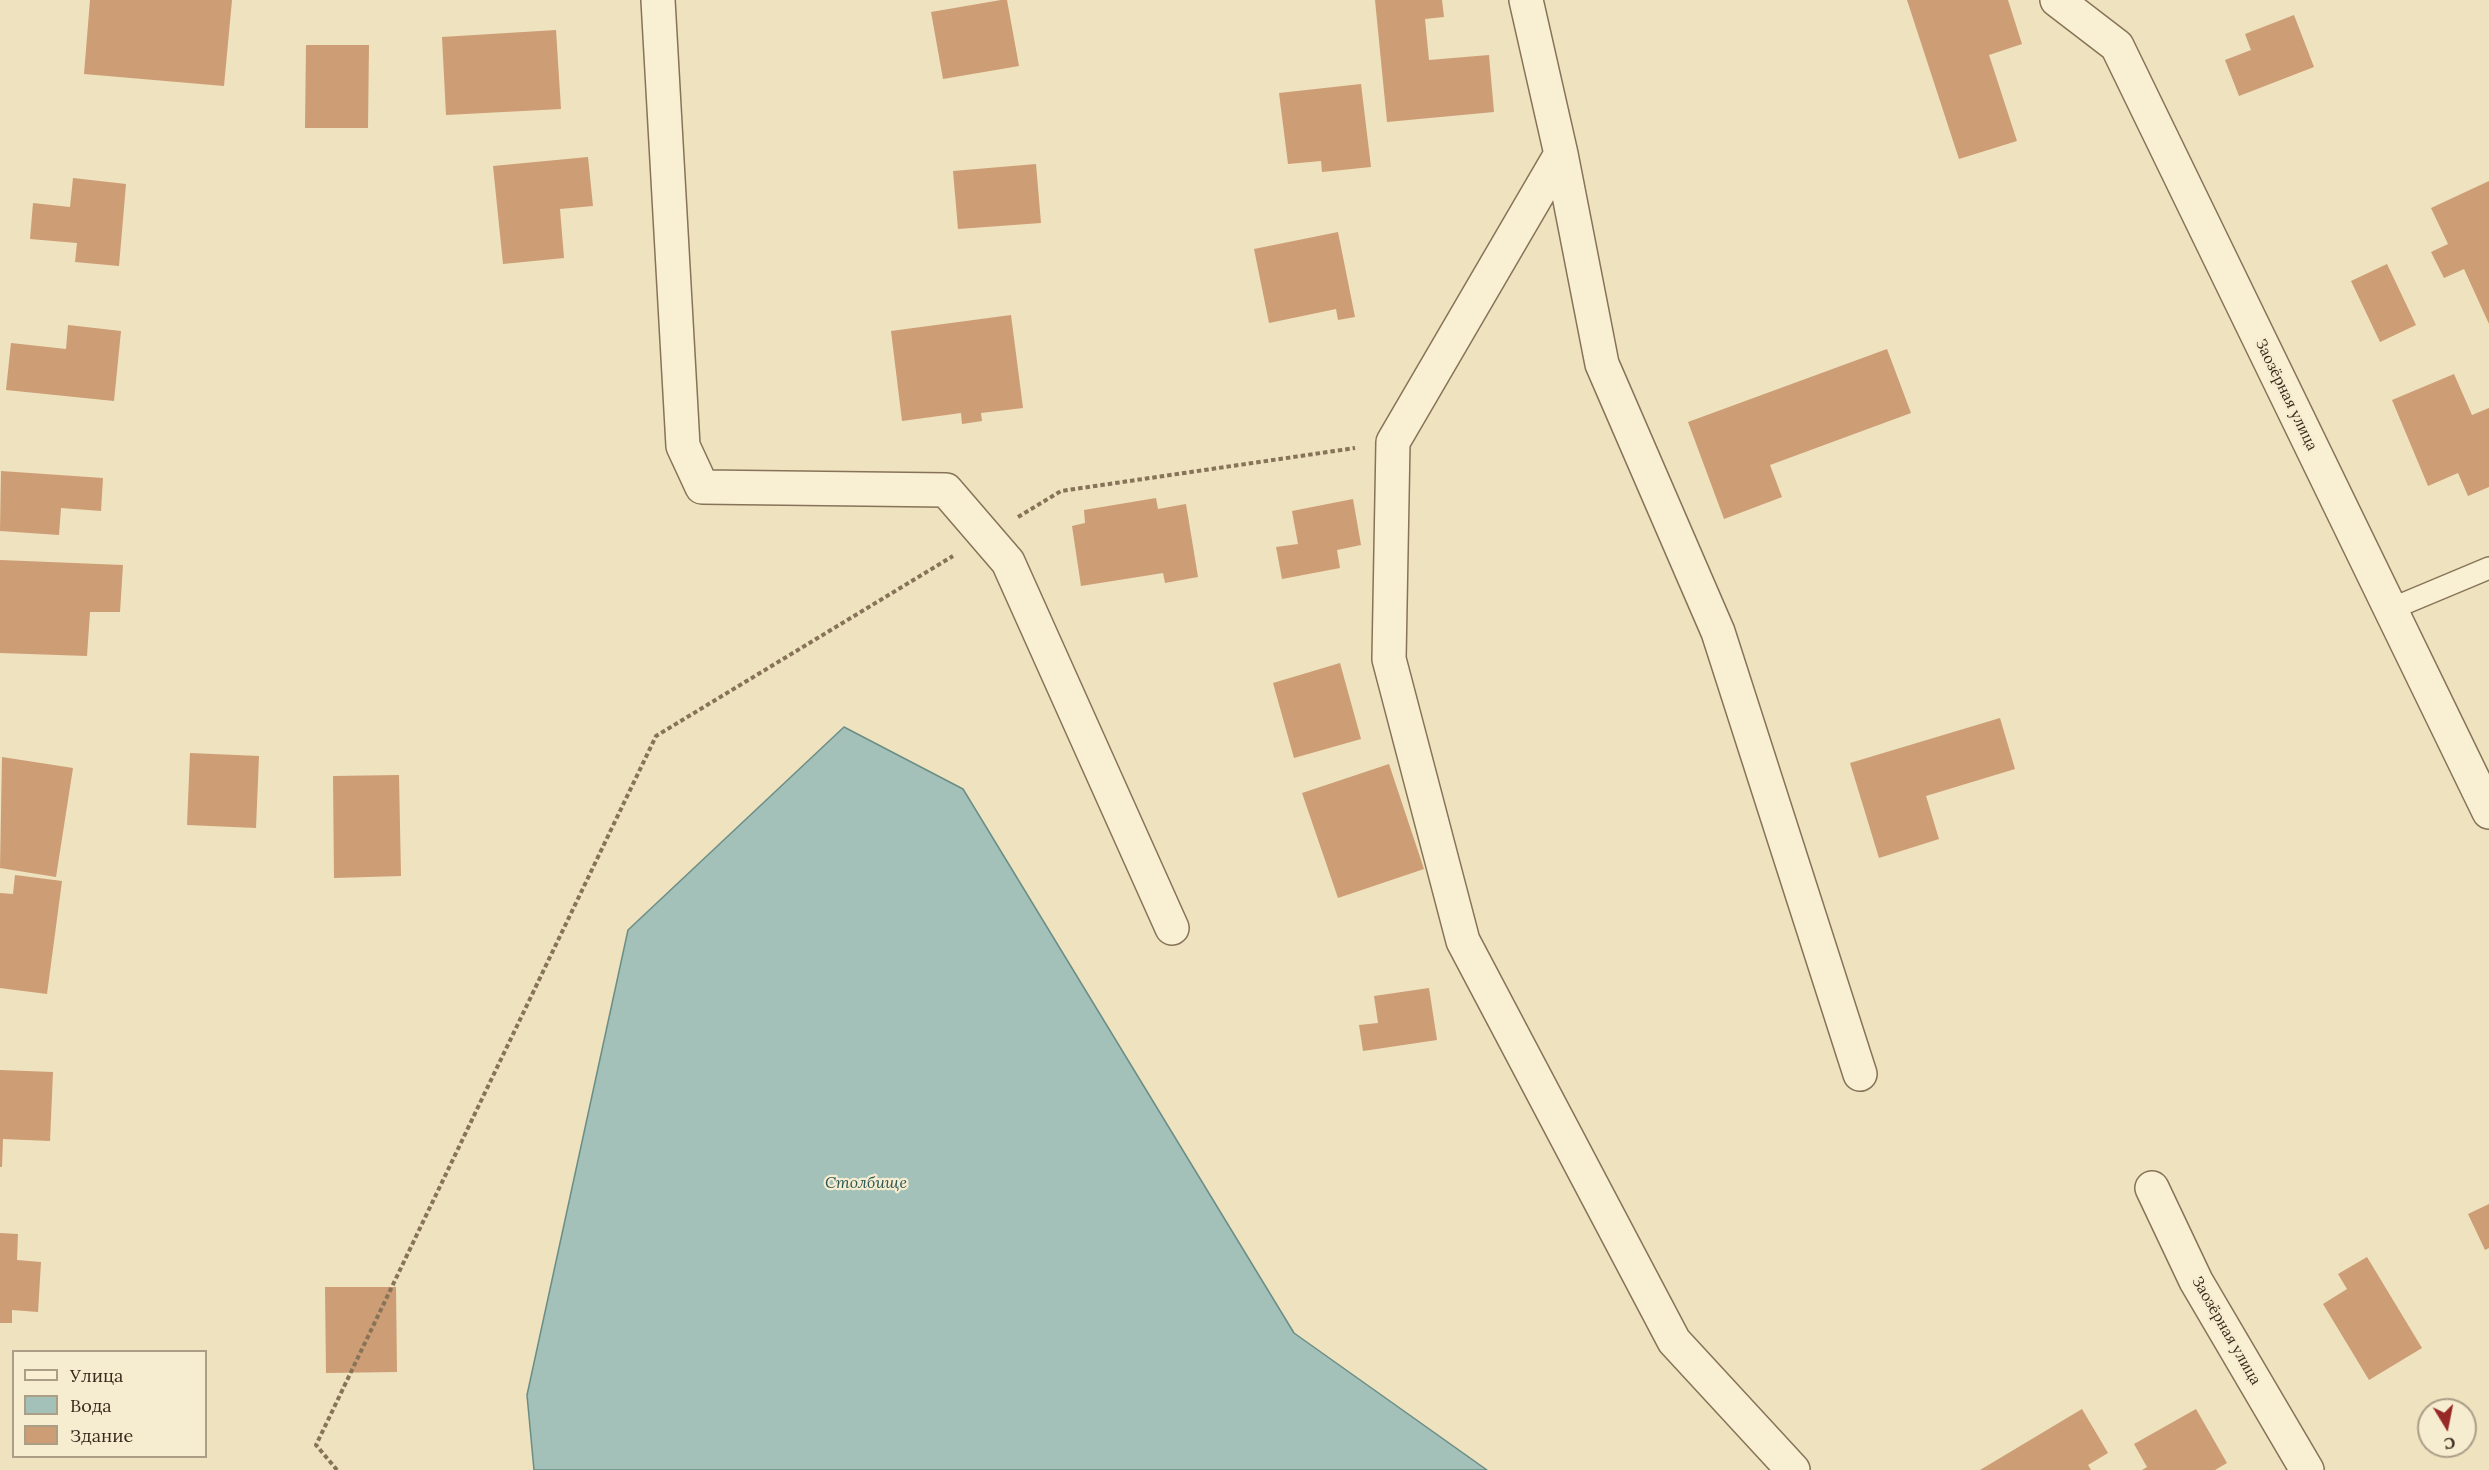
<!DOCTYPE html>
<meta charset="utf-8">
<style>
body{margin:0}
#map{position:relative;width:2489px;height:1470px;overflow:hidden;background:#eee2bf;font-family:Lora,serif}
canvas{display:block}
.legend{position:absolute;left:12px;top:1350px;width:195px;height:108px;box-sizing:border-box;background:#f6eccf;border:2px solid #aa9e87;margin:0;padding:8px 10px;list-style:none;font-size:18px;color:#372a1c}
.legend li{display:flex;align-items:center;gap:12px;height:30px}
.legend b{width:30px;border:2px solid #aa9e87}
.north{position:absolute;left:2417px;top:1398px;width:60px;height:60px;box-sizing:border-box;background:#f6eccf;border:2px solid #aa9e87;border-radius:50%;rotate:170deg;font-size:16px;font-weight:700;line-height:24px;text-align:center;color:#372a1c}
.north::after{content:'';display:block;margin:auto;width:21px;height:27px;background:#972a27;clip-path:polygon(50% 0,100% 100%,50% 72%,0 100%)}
</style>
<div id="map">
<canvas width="2489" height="1470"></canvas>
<ul class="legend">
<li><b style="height:8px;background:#f9efd3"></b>Улица</li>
<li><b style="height:16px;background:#a3c0b9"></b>Вода</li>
<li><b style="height:16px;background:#cd9d75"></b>Здание</li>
</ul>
<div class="north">С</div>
</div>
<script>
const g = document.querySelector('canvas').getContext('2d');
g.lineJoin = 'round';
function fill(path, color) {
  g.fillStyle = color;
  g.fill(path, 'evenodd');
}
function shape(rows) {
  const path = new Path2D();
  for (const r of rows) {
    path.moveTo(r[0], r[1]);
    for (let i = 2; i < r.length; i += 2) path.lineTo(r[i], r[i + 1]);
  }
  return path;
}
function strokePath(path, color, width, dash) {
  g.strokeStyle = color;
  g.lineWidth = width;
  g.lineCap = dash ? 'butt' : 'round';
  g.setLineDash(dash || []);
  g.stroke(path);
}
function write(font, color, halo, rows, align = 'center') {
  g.font = font + ' Lora,serif';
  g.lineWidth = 4.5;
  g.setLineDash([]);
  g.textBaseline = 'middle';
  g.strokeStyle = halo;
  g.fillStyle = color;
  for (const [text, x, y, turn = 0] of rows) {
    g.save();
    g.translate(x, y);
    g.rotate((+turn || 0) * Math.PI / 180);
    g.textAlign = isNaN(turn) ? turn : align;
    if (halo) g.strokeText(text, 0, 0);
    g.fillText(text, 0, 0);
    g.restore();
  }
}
const water = shape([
 [844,727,963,789,1294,1333,1487,1470,534,1470,527,1395,628,930,844,727]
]);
fill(water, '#a3c0b9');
strokePath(water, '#6a8e86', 1.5);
fill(shape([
 [90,0,232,0,224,86,84,74],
 [1001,0,1007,0,1019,66,943,79,931,12],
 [1375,0,1442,0,1444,17,1425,19,1429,60,1489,55,1494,112,1387,122],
 [1907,0,2008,0,2022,44,1989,55,2017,141,1959,159],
 [2294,15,2314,67,2239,96,2225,60,2251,50,2245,34],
 [556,30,561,109,446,115,442,37],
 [306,45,369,45,368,128,305,128],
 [1361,84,1371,167,1322,172,1321,161,1288,164,1279,93],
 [588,157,593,206,560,209,564,258,503,264,493,166],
 [1036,164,1041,223,958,229,953,171],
 [73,178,126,184,119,266,75,262,77,243,30,239,33,203,70,207],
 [2489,181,2489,324,2464,269,2444,278,2431,252,2448,244,2431,208],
 [1338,232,1355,317,1338,320,1336,309,1269,323,1254,249],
 [2387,264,2416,325,2380,342,2351,281],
 [1011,315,1023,408,981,413,982,421,962,424,961,413,902,421,891,331],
 [68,325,121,331,114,401,6,390,11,343,66,349],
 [1887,349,1911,413,1770,465,1782,497,1724,519,1688,422],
 [2454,374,2472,415,2489,408,2489,487,2468,496,2458,473,2428,486,2392,400],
 [1,471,103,478,101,511,61,508,59,535,0,531],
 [1156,498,1158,509,1186,504,1198,577,1165,583,1163,573,1081,586,1072,526,1085,523,1084,510],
 [1353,499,1361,545,1337,550,1340,568,1282,579,1276,547,1298,544,1292,511],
 [0,560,123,565,120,612,90,612,87,656,0,653],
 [1340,663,1361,739,1294,758,1273,683],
 [2000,718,2015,769,1926,796,1939,839,1879,858,1850,763],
 [190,753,259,756,256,828,187,825],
 [2,757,73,768,56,877,0,868],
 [1389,764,1424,869,1338,898,1302,793],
 [399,775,401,876,334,878,333,776],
 [15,875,62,881,47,994,0,988,0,893,13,894],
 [1429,988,1437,1040,1363,1051,1359,1025,1378,1023,1374,996],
 [0,1070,53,1072,50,1141,3,1139,2,1167,0,1167],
 [2489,1204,2489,1248,2485,1250,2468,1214],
 [0,1233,18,1234,17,1260,41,1262,38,1312,12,1310,12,1323,0,1323],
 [2367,1257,2422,1348,2369,1380,2323,1304,2347,1289,2338,1274],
 [325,1287,396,1287,397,1372,326,1373],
 [2082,1409,2108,1453,2088,1465,2091,1470,1980,1470],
 [2196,1409,2227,1463,2215,1470,2142,1470,2147,1467,2134,1444]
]), '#cd9d75');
const service = shape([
 [2391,609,2489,568]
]);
const minor = shape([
 [658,0,683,446,702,487,946,490,1008,562,1172,928],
 [1526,0,1561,154,1602,364,1718,632,1860,1074],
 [2057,0,2117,46,2489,812],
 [1561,154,1393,442,1389,659,1463,941,1674,1341,1793,1470],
 [2152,1188,2196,1281,2307,1470]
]);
strokePath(service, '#877357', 24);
strokePath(minor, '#877357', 36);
strokePath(shape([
 [1018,517,1061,491,1355,448],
 [337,1470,316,1445,656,736,953,556]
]), '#877357', 4, [4.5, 3]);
strokePath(service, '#f9efd3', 21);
strokePath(minor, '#f9efd3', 33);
write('15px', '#372a1c', '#f6eccf', [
 ["Заозёрная улица",2286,395,64],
 ["Заозёрная улица",2226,1331,60]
]);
write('italic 16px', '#2b5755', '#f6eccf', [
 ["Столбище",866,1183]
]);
</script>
